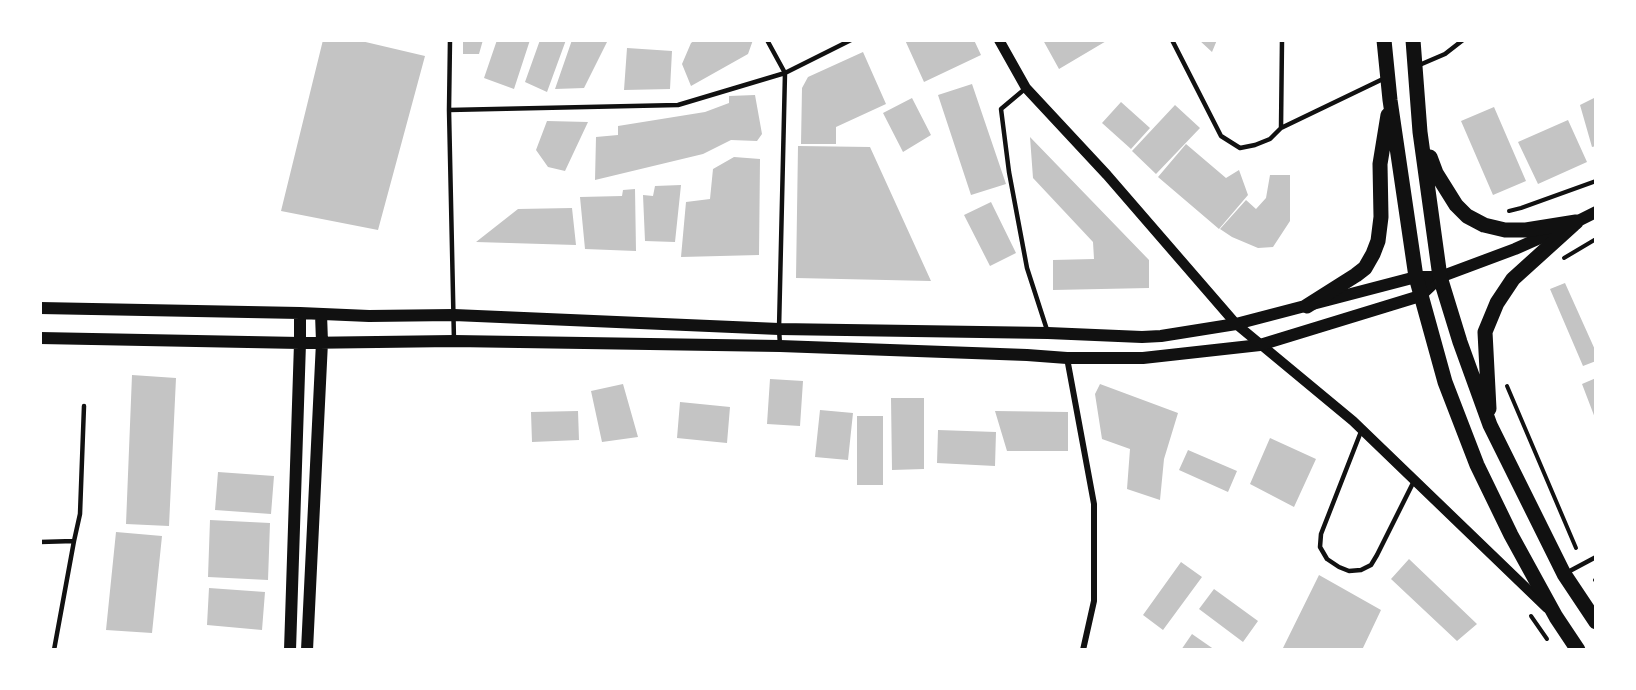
<!DOCTYPE html>
<style>
body{margin:0}
#map{position:relative;width:1636px;height:690px;overflow:hidden;background:#fff;font-family:"PT Serif",serif}
canvas{display:block}
.frame{position:absolute;inset:0;border:42px solid #fff;pointer-events:none}
</style>
<div id="map">
<canvas width="1636" height="690"></canvas>
<div class="frame"></div>
</div>
<script>
const g = document.querySelector('canvas').getContext('2d');
g.lineJoin = 'round';
function fill(path, color) {
  g.fillStyle = color;
  g.fill(path, 'evenodd');
}
function shape(rows) {
  const path = new Path2D();
  for (const r of rows) {
    path.moveTo(r[0], r[1]);
    for (let i = 2; i < r.length; i += 2) path.lineTo(r[i], r[i + 1]);
  }
  return path;
}
function strokePath(path, color, width, dash) {
  g.strokeStyle = color;
  g.lineWidth = width;
  g.lineCap = dash ? 'butt' : 'round';
  g.setLineDash(dash || []);
  g.stroke(path);
}
fill(shape([
 [323,40,357,40,425,56,378,230,281,211],
 [463,40,483,40,479,54,463,54],
 [497,40,530,40,514,89,484,78],
 [540,40,566,40,547,92,525,82],
 [572,40,608,40,584,88,555,89],
 [695,40,753,40,748,54,691,86,682,64,691,43],
 [905,40,974,40,981,55,924,82],
 [1043,40,1108,40,1059,69],
 [1199,40,1217,40,1212,52],
 [627,48,672,51,670,89,624,90],
 [863,52,886,104,836,127,836,144,801,144,802,88,808,77],
 [972,84,1006,184,971,195,938,95],
 [755,95,762,134,757,141,731,140,703,154,595,180,596,137,618,135,618,126,705,112,729,103,729,96],
 [1596,97,1596,146,1592,147,1580,105],
 [912,98,931,135,903,152,883,113],
 [1121,102,1150,128,1131,149,1102,123],
 [1175,105,1200,128,1156,174,1132,151],
 [1494,107,1526,181,1493,195,1461,121],
 [1568,120,1587,162,1538,184,1518,142],
 [547,121,588,122,565,171,548,167,536,150],
 [1030,137,1149,260,1149,288,1053,290,1053,260,1094,259,1093,242,1033,178],
 [1186,144,1226,178,1239,170,1248,195,1219,229,1158,177],
 [798,146,870,147,931,281,796,278],
 [734,157,760,159,759,255,681,257,686,202,710,199,713,169],
 [1270,175,1290,175,1290,221,1273,247,1258,248,1232,237,1220,229,1246,200,1256,209,1266,198],
 [681,185,675,242,645,241,643,195,653,196,655,186],
 [635,189,636,251,585,249,580,197,622,196,623,190],
 [991,202,1016,253,990,266,964,215],
 [572,208,576,245,476,242,518,209],
 [1565,283,1596,352,1596,361,1583,366,1550,289],
 [132,375,176,378,169,526,126,524],
 [1596,378,1596,418,1595,418,1582,384],
 [770,379,803,381,800,426,767,424],
 [623,384,638,437,602,442,591,391],
 [1100,384,1178,413,1164,459,1160,500,1127,489,1130,449,1102,439,1095,394],
 [891,398,924,398,924,469,892,470],
 [680,402,730,407,727,443,677,438],
 [820,410,853,413,848,460,815,457],
 [578,411,579,440,532,442,531,412],
 [995,411,1068,412,1068,451,1007,451],
 [857,416,883,416,883,485,857,485],
 [938,430,996,432,995,466,937,463],
 [1270,438,1316,459,1294,507,1250,484],
 [1188,450,1237,471,1228,492,1179,470],
 [218,472,274,476,271,514,215,510],
 [210,520,270,523,268,580,208,577],
 [116,532,162,536,152,633,106,630],
 [1409,559,1477,624,1457,641,1391,579],
 [1181,562,1202,577,1163,630,1143,615],
 [1319,575,1381,610,1362,650,1282,650],
 [209,588,265,592,262,630,207,625],
 [1214,589,1258,621,1243,642,1199,609],
 [1192,634,1215,650,1181,650]
]), '#c4c4c4');
strokePath(shape([
 [1509,211,1521,208,1596,181],
 [1564,258,1596,239],
 [1507,386,1576,548],
 [1595,580,1596,581],
 [1531,616,1547,639]
]), '#111', 4);
strokePath(shape([
 [450,40,449,110,454,341],
 [767,40,785,73,779,329,780,345],
 [1172,40,1221,136,1240,148,1255,145,1270,139,1281,128,1282,40],
 [1417,66,1445,54,1463,40],
 [1026,88,1001,109,1009,172,1027,268,1048,333],
 [449,110,678,105,785,73,851,40],
 [1281,128,1385,78],
 [1362,429,1321,534,1320,547,1327,559,1339,567,1349,571,1361,570,1371,565,1377,555,1414,481],
 [40,542,74,541,80,514,84,406],
 [1566,573,1596,557],
 [54,650,74,541]
]), '#111', 4.5);
strokePath(shape([
 [1067,358,1094,504,1094,601,1083,650]
]), '#111', 6);
strokePath(shape([
 [999,40,1026,88,1107,175,1236,324,1353,421,1547,608]
]), '#111', 10);
strokePath(shape([
 [40,308,300,313,369,316,454,315,779,329,1048,333,1142,337,1161,336,1236,324,1416,277,1440,277,1515,249,1576,222,1596,212],
 [40,338,300,343,454,341,780,346,1027,355,1067,358,1143,358,1260,345,1420,296,1440,277],
 [290,650,300,343,300,313],
 [307,650,322,342,321,314]
]), '#111', 12);
strokePath(shape([
 [1384,40,1390,100,1416,277,1445,382,1477,465,1511,535,1556,617,1578,650],
 [1413,40,1420,132,1440,277,1460,342,1490,425,1564,574,1596,622],
 [1430,157,1436,173,1456,205,1467,216,1484,225,1505,230,1526,230,1576,222],
 [1307,306,1356,275,1365,268,1373,254,1378,241,1381,217,1380,164,1388,115],
 [1489,409,1485,332,1497,303,1513,279,1576,222]
]), '#111', 15);
</script>
